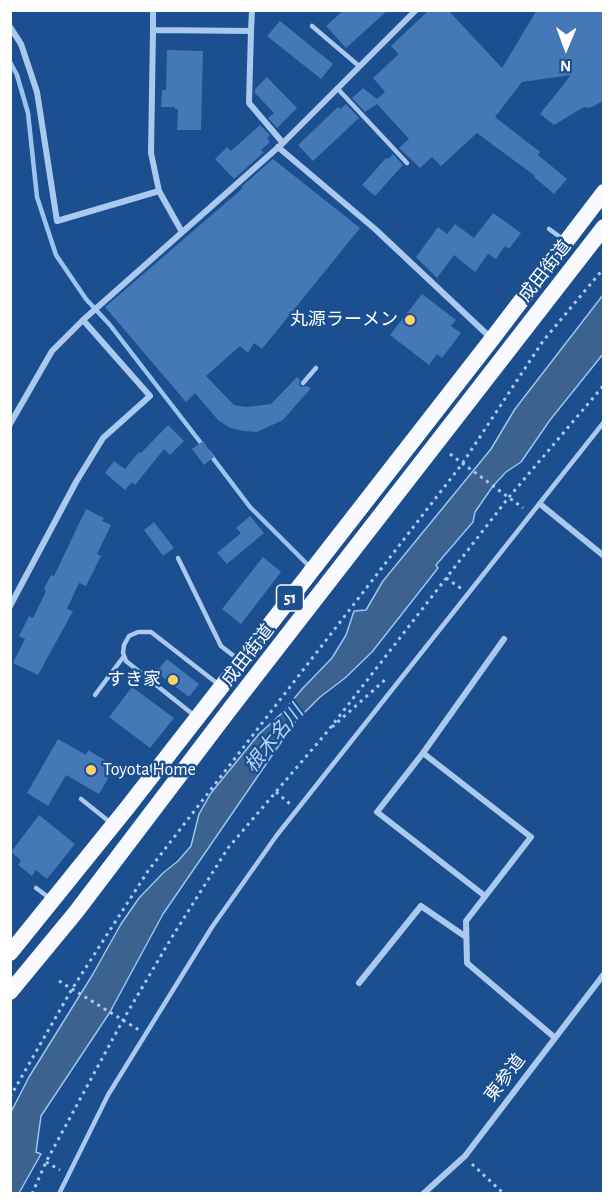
<!DOCTYPE html>
<meta charset="utf-8">
<style>
body{margin:0}
#map{position:relative;width:614px;height:1204px;overflow:hidden;background:#1b4f8f;font-family:"Alegreya Sans",sans-serif}
canvas{display:block}
.frame{position:absolute;inset:0;border:12px solid #fff;pointer-events:none}
.north{position:absolute;left:536px;top:18px;width:60px;height:60px;-webkit-text-stroke:4px #1b4f8f;paint-order:stroke;rotate:181deg;font-size:16px;font-weight:700;line-height:24px;text-align:center;color:#fff}
.north::after{content:'';display:block;margin:auto;width:21px;height:27px;background:#fff;clip-path:polygon(50% 0,100% 100%,50% 72%,0 100%)}
</style>
<div id="map">
<canvas width="614" height="1204"></canvas>
<div class="frame"></div>
<div class="north">N</div>
</div>
<script>
const g = document.querySelector('canvas').getContext('2d');
g.lineJoin = 'round';
function fill(path, color) {
  g.fillStyle = color;
  g.fill(path, 'evenodd');
}
function shape(rows) {
  const path = new Path2D();
  for (const r of rows) {
    path.moveTo(r[0], r[1]);
    for (let i = 2; i < r.length; i += 2) path.lineTo(r[i], r[i + 1]);
  }
  return path;
}
function strokePath(path, color, width, dash) {
  g.strokeStyle = color;
  g.lineWidth = width;
  g.lineCap = dash ? 'butt' : 'round';
  g.setLineDash(dash || []);
  g.stroke(path);
}
function write(font, color, halo, rows, align = 'center') {
  g.font = font + ' "Alegreya Sans","Noto Sans JP",sans-serif';
  g.lineWidth = 5;
  g.setLineDash([]);
  g.textBaseline = 'middle';
  g.strokeStyle = halo;
  g.fillStyle = color;
  for (const [text, x, y, turn = 0] of rows) {
    g.save();
    g.translate(x, y);
    g.rotate((+turn || 0) * Math.PI / 180);
    g.textAlign = isNaN(turn) ? turn : align;
    if (halo) g.strokeText(text, 0, 0);
    g.fillText(text, 0, 0);
    g.restore();
  }
}
const water = shape([
 [603,295,603,354,550,420,521,462,506,472,493,486,475,512,473,522,436,565,438,568,372,652,345,678,320,697,295,722,163,914,110,1012,41,1116,36,1152,41,1154,19,1193,11,1193,11,1112,29,1077,93,974,121,924,139,898,163,873,178,861,191,846,199,814,211,793,259,734,281,714,303,688,332,658,346,635,354,611,366,610,383,581,491,449,515,409,603,295]
]);
fill(water, '#3c6290');
strokePath(water, '#9cc4f0', 1.5);
strokePath(shape([
 [10,62,17,75,28,113,37,197,56,255,86,299,110,325,204,447],
 [209,453,250,507,308,565,306,568]
]), '#9cc4f0', 4.5);
fill(shape([
 [344,10,388,10,346,48,326,26],
 [429,10,448,10,502,68,537,10,603,10,603,101,590,108,584,107,554,125,540,114,571,75,522,82,495,117,540,152,538,155,567,179,554,194,534,177,535,176,477,133,441,166,432,157,420,168,399,148,409,139,377,104,365,112,352,98,363,88,377,99,385,92,373,78,399,54,391,46],
 [280,21,333,64,321,79,267,36],
 [167,50,203,51,201,130,177,130,178,109,175,109,175,107,161,107,162,90,166,90],
 [267,77,297,108,277,128,268,118,274,113,255,93,255,89],
 [346,104,359,118,313,161,298,145,338,107,340,109],
 [260,125,270,135,267,138,270,142,261,150,264,152,234,179,215,159,227,147,231,151],
 [393,154,403,165,375,196,362,185,386,158,388,159],
 [273,159,360,228,262,349,254,343,248,353,240,346,206,376,234,405,246,407,271,404,297,377,300,380,299,384,301,387,307,386,311,388,283,420,257,432,244,431,230,428,218,420,195,393,186,402,105,307,243,188,241,187],
 [493,213,521,233,509,249,505,246,496,259,488,254,475,272,454,255,437,278,416,257,438,227,447,234,455,224,474,238],
 [422,294,456,320,451,326,461,333,442,358,437,354,429,365,390,335],
 [168,425,184,441,170,455,164,449,135,485,132,482,125,490,105,473,114,461,125,469,139,452,141,453],
 [203,441,214,457,204,465,192,449],
 [86,509,104,518,102,521,111,525,97,554,101,556,86,586,79,583,67,609,73,611,38,675,13,663,25,639,19,636,29,616,33,618,46,591,44,589,51,575,54,576],
 [250,516,264,533,227,564,217,553,241,533,236,528],
 [154,522,174,548,163,556,144,530],
 [263,557,281,572,241,624,222,609],
 [167,659,199,684,189,697,156,672],
 [132,687,174,718,150,748,109,717],
 [58,739,86,755,88,750,115,766,99,794,66,775,48,806,27,793],
 [39,815,75,844,47,879,36,870,32,876,18,865,21,860,11,852]
]), '#4478b7');
strokePath(shape([
 [450,454,523,508],
 [446,578,462,589],
 [332,727,386,679],
 [276,792,290,804],
 [59,981,139,1030],
 [10,1097,72,989,148,871,462,464,543,341,604,268],
 [46,1162,60,1170],
 [472,1164,504,1194],
 [32,1194,46,1162,123,1020,172,937,228,848,327,732,509,497,604,385]
]), '#a9c9ee', 3, [3, 4.5]);
strokePath(shape([
 [312,26,359,66],
 [337,88,407,163],
 [549,229,564,240],
 [303,383,316,368],
 [178,558,221,646,239,660],
 [95,695,124,656],
 [195,716,126,661,123,653,124,645,129,636,138,632,151,632,218,684],
 [81,799,111,823],
 [36,888,51,899],
 [59,1194,108,1095,212,927,277,835,604,422]
]), '#a9c9ee', 4.5);
strokePath(shape([
 [10,27,21,44,37,92,57,221,159,191],
 [153,30,151,153,159,191,182,232],
 [251,31,252,10],
 [283,143,416,10],
 [278,147,375,229,492,339],
 [10,424,52,351,83,320,283,143,249,103,251,31,153,30,153,10],
 [540,504,604,556],
 [10,606,76,482,103,438,150,396,83,320],
 [504,639,423,753,531,837,466,921,467,963,554,1037],
 [423,753,377,812,485,896],
 [359,983,421,906,466,937],
 [423,1194,465,1156,604,974]
]), '#a9c9ee', 6);
strokePath(shape([
 [10,953,127,808,492,339,604,192],
 [10,992,76,912,230,709,604,227]
]), '#f8faff', 16);
for (const [x, y, r, color] of [
 [410,320,6,"#ffd166"],
 [173,680,6,"#ffd166"],
 [91,770,6,"#ffd166"]
]) {
  const dot = new Path2D();
  dot.arc(x, y, r, 0, 2 * Math.PI);
  g.fillStyle = color;
  g.fill(dot);
  strokePath(dot, '#1b4f8f', 2);
}
for (const [x, y, w] of [
 [290,598,27]
]) {
  const box = new Path2D();
  box.roundRect(x - w / 2, y - 13, w, 26, 4.5);
  g.fillStyle = '#1b4f8f';
  g.fill(box);
  strokePath(box, '#fff', 1.5);
}
write('bold 16px', '#fff', null, [
 ["51",290,598]
]);
write('18px', '#fff', '#1b4f8f', [
 ["成田街道",545,271,-52],
 ["成田街道",248,655,-52],
 ["東参道",505,1078,-53]
]);
write('18px', '#fff', '#1b4f8f', [
 ["丸源ラーメン",398,320],
 ["すき家",161,680],
 ["Toyota Home",103,770,"left"]
], 'right');
write('italic 20px', '#b5d3f5', '#1b4f8f', [
 ["根木名川",274,739,-51]
]);
</script>
